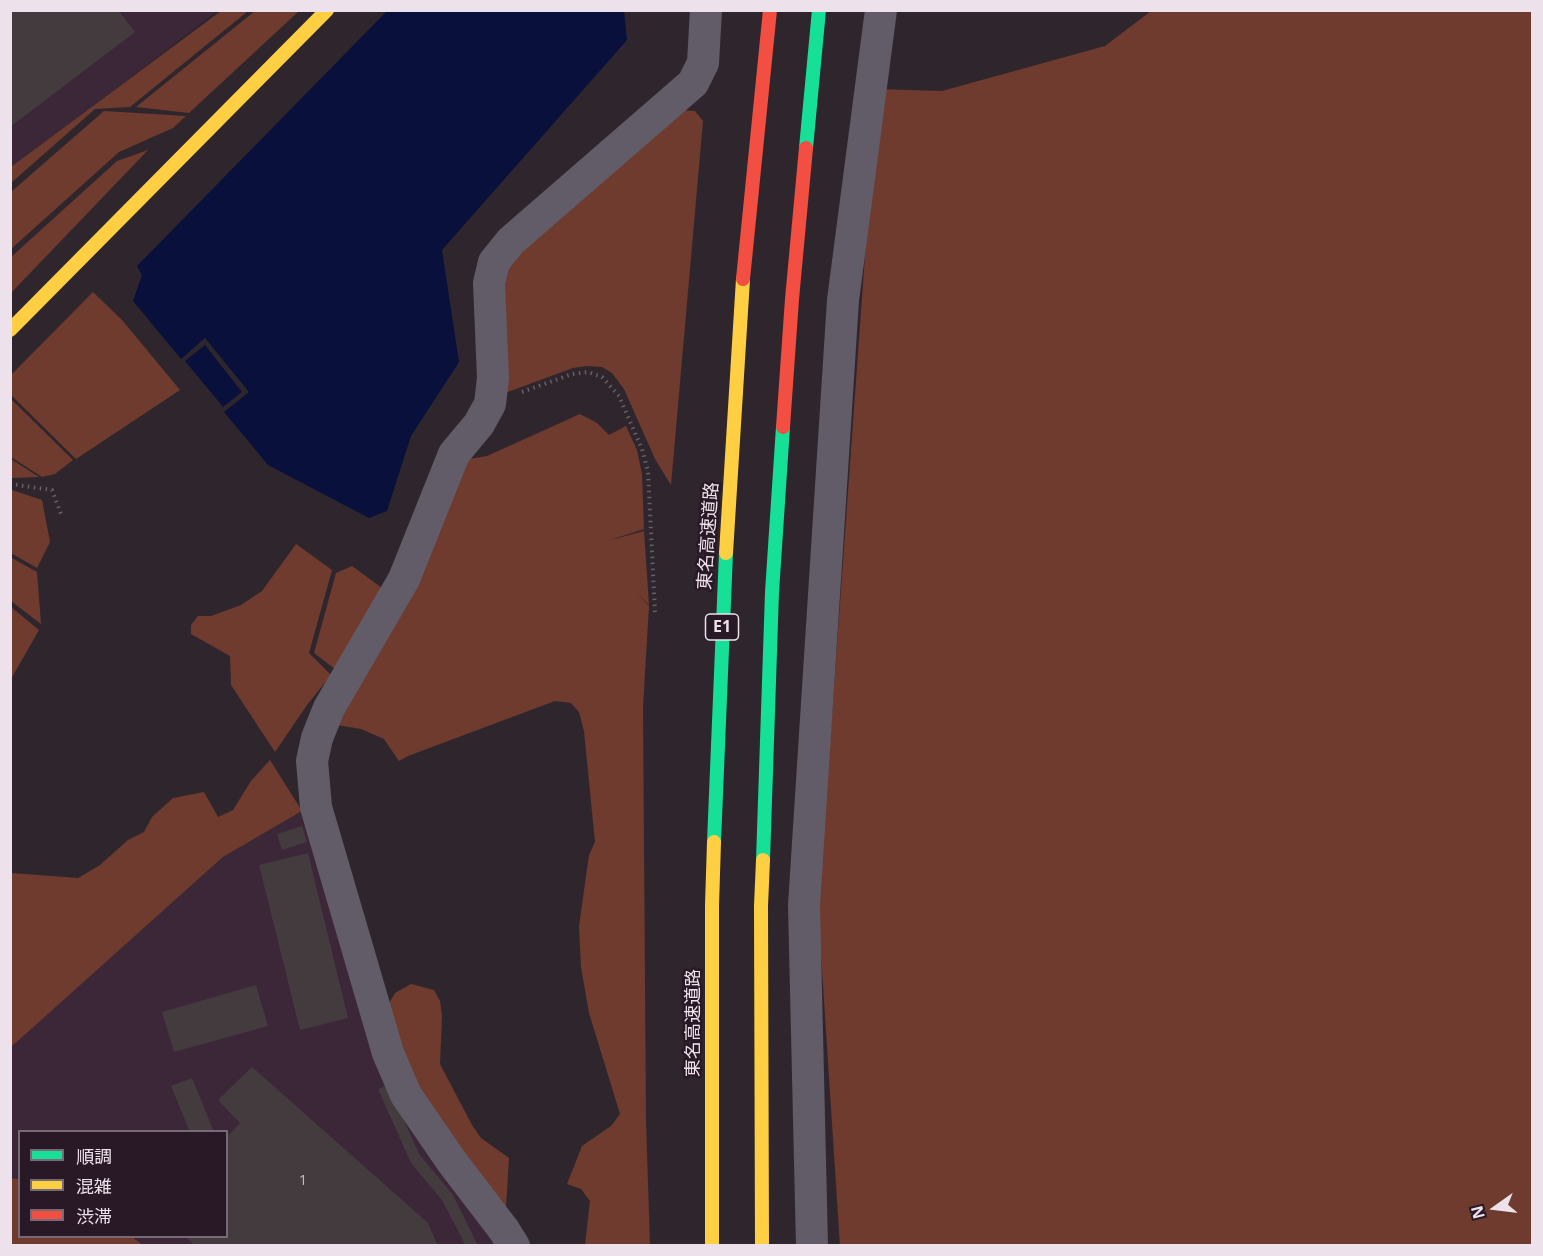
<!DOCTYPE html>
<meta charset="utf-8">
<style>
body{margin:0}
#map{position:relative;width:1543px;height:1256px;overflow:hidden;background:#2f262d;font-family:"Open Sans","Noto Sans JP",sans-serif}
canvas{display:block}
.frame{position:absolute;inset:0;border:12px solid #ede2eb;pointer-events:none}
.legend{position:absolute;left:18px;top:1130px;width:210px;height:108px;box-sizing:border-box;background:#291826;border:2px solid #776975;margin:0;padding:8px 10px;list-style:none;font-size:18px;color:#ede2eb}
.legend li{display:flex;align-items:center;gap:12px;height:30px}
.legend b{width:30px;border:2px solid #776975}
.north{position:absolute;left:1465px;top:1178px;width:60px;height:60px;-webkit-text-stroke:4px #291826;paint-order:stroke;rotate:256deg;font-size:16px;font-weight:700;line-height:24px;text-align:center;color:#ede2eb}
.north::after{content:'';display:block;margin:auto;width:21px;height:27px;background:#ede2eb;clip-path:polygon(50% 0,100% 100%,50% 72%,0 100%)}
</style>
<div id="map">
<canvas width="1543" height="1256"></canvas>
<div class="frame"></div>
<ul class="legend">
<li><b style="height:8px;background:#16e098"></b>順調</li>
<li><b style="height:8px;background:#ffcf43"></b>混雑</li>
<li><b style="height:8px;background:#f24e42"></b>渋滞</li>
</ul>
<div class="north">N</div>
</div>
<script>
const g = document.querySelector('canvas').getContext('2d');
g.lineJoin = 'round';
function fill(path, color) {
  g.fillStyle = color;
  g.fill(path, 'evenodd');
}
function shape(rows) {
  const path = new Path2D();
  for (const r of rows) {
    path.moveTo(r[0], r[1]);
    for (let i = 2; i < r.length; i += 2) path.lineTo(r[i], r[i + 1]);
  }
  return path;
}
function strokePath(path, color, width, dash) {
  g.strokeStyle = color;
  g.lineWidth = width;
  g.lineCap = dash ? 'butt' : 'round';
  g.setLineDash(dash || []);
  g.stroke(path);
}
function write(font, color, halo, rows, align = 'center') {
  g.font = font + ' "Open Sans","Noto Sans JP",sans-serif';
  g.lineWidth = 5;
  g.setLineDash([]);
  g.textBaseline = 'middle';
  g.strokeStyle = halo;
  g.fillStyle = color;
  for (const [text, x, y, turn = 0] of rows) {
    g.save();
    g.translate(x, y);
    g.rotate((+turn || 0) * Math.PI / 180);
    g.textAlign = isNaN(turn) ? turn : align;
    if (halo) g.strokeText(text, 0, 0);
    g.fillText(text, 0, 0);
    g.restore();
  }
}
fill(shape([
 [11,11,217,11,11,169],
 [303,811,373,1040,500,1245,143,1245,132,1237,226,1236,226,1132,20,1132,19,1178,11,1177,10,1048,23,1035,224,857]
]), '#3b2738');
fill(shape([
 [221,11,248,11,130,107,95,109,11,183,11,167],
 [255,11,299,11,189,113,136,107],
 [1151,11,1532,11,1532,1245,840,1246,818,909,877,89,942,91,1105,46],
 [680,110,695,111,703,121,671,485,655,459,624,389,612,373,602,367,586,366,573,368,505,393,499,291,505,264],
 [104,111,186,116,173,128,119,152,11,249,11,192],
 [148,150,11,293,11,257,117,161],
 [93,292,122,320,180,390,76,459,11,395,11,375],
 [10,398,73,460,55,474,42,477,11,457],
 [580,414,597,423,609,435,626,426,637,450,642,474,644,529,607,541,644,531,649,605,635,591,649,606,643,707,646,1121,650,1245,585,1245,590,1201,581,1189,567,1184,582,1146,611,1126,620,1114,589,1013,581,967,579,926,589,855,595,842,584,731,579,712,571,703,555,701,408,756,399,761,384,739,361,729,331,724,469,459,487,456],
 [10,459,11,459,39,477,11,478],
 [12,490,42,500,50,542,37,568,11,553,10,491],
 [296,544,332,570,309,653,331,675,307,705,275,752,231,685,230,656,191,634,191,625,198,616,211,616,241,605,262,591],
 [10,557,37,572,41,624,11,601],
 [352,566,382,588,335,669,314,653,336,573],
 [11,607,39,630,11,679],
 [270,760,302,811,223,857,11,1047,11,873,78,878,100,865,128,840,144,832,152,817,173,798,204,792,218,817,233,810,251,781],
 [411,984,434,990,440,1001,442,1016,440,1064,472,1125,481,1138,509,1158,506,1207,470,1162,418,1087,401,1049,388,1005,395,993],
 [11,1178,19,1179,20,1236,132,1237,143,1245,11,1245]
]), '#6f3b2e');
fill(shape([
 [387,11,624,11,627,40,442,250,459,362,411,436,387,511,369,518,268,465,224,412,249,392,205,338,181,359,133,301,142,275,137,266],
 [205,345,242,392,223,407,185,361]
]), '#08103b');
fill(shape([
 [10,10,118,10,135,32,10,127],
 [302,826,307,842,282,850,277,834],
 [308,853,348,1018,300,1030,259,865],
 [256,985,268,1026,174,1052,162,1012],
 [252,1067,428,1223,438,1246,195,1246,185,1236,226,1236,226,1138,240,1123,218,1100],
 [192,1078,214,1132,190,1132,171,1086],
 [388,1085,419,1154,453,1195,478,1246,466,1246,442,1200,411,1163,378,1089]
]), '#443b3f');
strokePath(shape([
 [522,392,572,374,588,372,602,377,619,396,642,449,648,471,655,613],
 [10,484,52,490,61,514]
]), '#656069', 4, [1.5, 4.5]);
strokePath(shape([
 [514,1246,504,1230,452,1162,406,1095,388,1053,316,807,312,761,317,738,329,708,404,579,454,454,479,424,490,404,493,378,489,283,494,262,511,241,693,83,703,63,706,10],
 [812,1246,804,905,843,300,881,10]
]), '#625c69', 32);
strokePath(shape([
 [806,148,819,10],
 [714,842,726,553],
 [763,860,772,592,783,427]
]), '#16e098', 14);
strokePath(shape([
 [10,330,327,10],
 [726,553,743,279],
 [712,1246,712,906,714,842],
 [762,1246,761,906,763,860]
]), '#ffcf43', 14);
strokePath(shape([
 [743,279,770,10],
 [783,427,792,299,806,148]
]), '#f24e42', 14);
write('15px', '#c3b8c0', null, [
 ["1",303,1181]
]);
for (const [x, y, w] of [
 [722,627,33]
]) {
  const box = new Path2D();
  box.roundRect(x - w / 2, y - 13, w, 26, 4.5);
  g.fillStyle = '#291826';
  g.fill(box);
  strokePath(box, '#ede2eb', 1.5);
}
write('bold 16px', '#ede2eb', null, [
 ["E1",722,627]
]);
write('18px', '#ede2eb', '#291826', [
 ["東名高速道路",709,536,-86],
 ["東名高速道路",694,1023,-90]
]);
</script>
